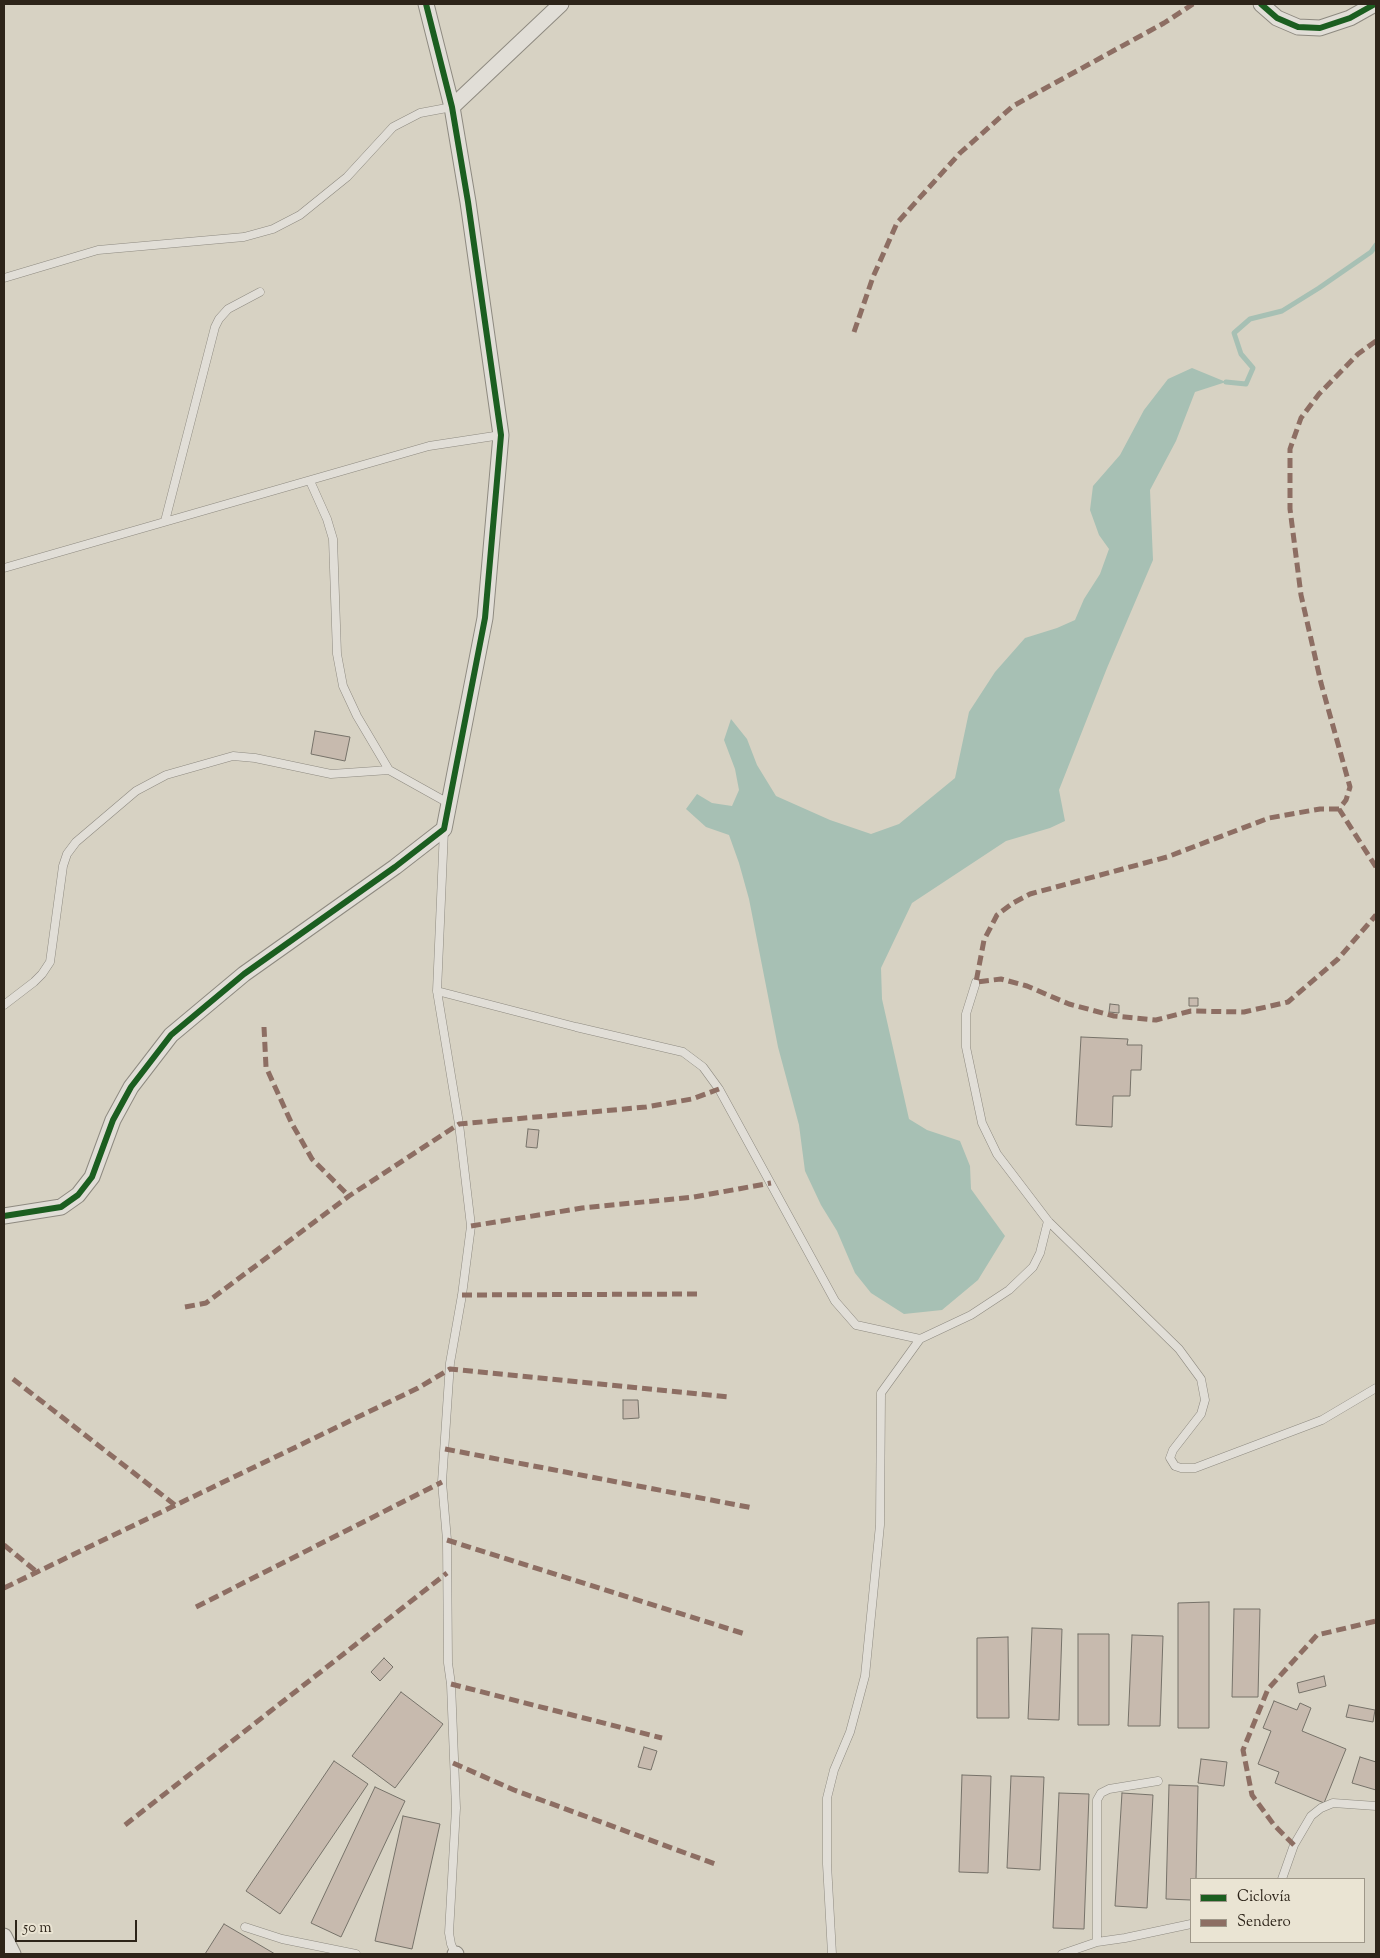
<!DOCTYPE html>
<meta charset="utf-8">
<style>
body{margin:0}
#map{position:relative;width:1380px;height:1958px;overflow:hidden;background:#d7d2c3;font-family:"Sorts Mill Goudy",serif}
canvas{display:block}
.frame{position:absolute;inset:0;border:5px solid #2d2419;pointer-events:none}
.legend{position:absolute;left:1190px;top:1878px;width:175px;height:65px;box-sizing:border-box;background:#eae4d3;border:1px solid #9e9789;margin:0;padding:6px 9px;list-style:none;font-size:15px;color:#2d2419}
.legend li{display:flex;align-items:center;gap:10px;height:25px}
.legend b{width:25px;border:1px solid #9e9789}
.scale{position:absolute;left:15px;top:1920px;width:122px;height:22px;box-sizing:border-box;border:2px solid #2d2419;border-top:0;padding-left:6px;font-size:15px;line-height:18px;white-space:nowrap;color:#2d2419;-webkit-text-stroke:4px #eae4d3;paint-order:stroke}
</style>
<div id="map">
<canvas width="1380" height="1958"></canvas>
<div class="frame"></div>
<ul class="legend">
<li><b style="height:6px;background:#1b5e20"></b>Ciclovía</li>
<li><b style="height:6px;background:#8d6e63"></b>Sendero</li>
</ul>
<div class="scale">50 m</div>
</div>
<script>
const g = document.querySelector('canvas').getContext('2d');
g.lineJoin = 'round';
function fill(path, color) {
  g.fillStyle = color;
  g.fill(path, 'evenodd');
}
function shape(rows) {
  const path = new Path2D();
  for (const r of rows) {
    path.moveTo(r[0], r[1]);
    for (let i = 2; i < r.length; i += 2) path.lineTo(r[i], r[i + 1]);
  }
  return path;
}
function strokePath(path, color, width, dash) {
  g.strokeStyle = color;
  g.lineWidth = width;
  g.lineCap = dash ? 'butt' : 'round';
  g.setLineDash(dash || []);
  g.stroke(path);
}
fill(shape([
 [1192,368,1226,382,1195,392,1176,441,1150,490,1153,560,1107,668,1059,790,1065,821,1050,828,1006,841,912,903,881,968,882,999,909,1119,927,1130,960,1141,970,1166,971,1189,1005,1236,978,1280,942,1310,904,1314,871,1293,855,1273,837,1231,821,1205,805,1171,799,1125,778,1047,749,899,739,863,729,835,706,827,686,809,697,794,712,803,732,806,739,790,735,769,724,740,731,719,747,739,757,765,776,796,830,820,871,834,899,824,955,778,969,712,995,672,1025,638,1057,628,1075,620,1084,599,1100,574,1109,549,1099,535,1090,510,1093,486,1120,455,1144,410,1168,379]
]), '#a7c0b4');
strokePath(shape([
 [1226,382,1246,384,1253,368,1241,354,1234,333,1250,319,1282,311,1319,288,1371,252,1376,245]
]), '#a7c0b4', 5);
const building = shape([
 [315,731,350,737,345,761,311,754,315,731],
 [1189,998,1198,998,1198,1006,1189,1006,1189,998],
 [1110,1004,1119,1005,1119,1013,1109,1012,1110,1004],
 [1081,1037,1128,1039,1127,1045,1142,1045,1141,1070,1131,1070,1130,1096,1113,1096,1112,1127,1076,1125,1081,1037],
 [528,1129,539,1130,537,1148,526,1147,528,1129],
 [623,1400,638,1400,639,1418,623,1419,623,1400],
 [1209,1602,1209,1728,1178,1728,1178,1603,1209,1602],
 [1234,1609,1260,1609,1258,1697,1232,1697,1234,1609],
 [1032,1628,1062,1629,1059,1720,1028,1719,1032,1628],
 [1078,1634,1109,1634,1109,1725,1078,1725,1078,1634],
 [1132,1635,1163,1636,1160,1726,1128,1726,1132,1635],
 [1008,1637,1009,1718,977,1718,977,1638,1008,1637],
 [384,1658,393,1667,380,1681,371,1672,384,1658],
 [1324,1676,1326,1686,1299,1693,1297,1683,1324,1676],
 [401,1692,443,1724,395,1788,352,1756,401,1692],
 [1274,1701,1297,1710,1300,1703,1311,1708,1302,1731,1346,1749,1324,1803,1275,1783,1279,1772,1258,1764,1271,1731,1263,1728,1274,1701],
 [1349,1705,1375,1710,1373,1722,1346,1717,1349,1705],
 [644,1747,657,1751,651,1770,638,1767,644,1747],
 [1360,1757,1376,1762,1376,1790,1352,1783,1360,1757],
 [1201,1759,1227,1762,1224,1786,1198,1783,1201,1759],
 [334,1761,368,1784,280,1914,246,1891,334,1761],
 [962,1775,991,1776,988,1873,959,1872,962,1775],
 [1011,1776,1044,1777,1040,1870,1007,1868,1011,1776],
 [1169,1785,1198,1786,1196,1879,1191,1879,1191,1900,1166,1899,1169,1785],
 [375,1787,405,1801,341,1937,311,1923,375,1787],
 [1059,1793,1089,1794,1084,1929,1053,1928,1059,1793],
 [1122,1793,1153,1795,1147,1908,1115,1906,1122,1793],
 [403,1816,440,1824,412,1949,375,1941,403,1816],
 [224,1924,275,1954,205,1954,224,1924]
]);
fill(building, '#c7baae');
strokePath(building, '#767269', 1);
const lane = shape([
 [4,278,98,250,244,237,273,229,300,215,347,177,393,127,420,113,452,107],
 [310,481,327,519,333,539,337,654,343,686,357,716,389,770,450,804],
 [165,521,215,327,219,319,228,309,260,292],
 [4,568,429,446,501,435],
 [444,830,437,991,459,1124,471,1226,462,1295,450,1363,442,1482,447,1540,448,1663,451,1684,456,1808,449,1933,451,1944,455,1954],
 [976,982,966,1014,966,1047,982,1123,997,1154,1048,1221,1179,1349,1201,1379,1205,1400,1201,1414,1173,1450,1170,1458,1175,1466,1181,1468,1195,1468,1322,1420,1376,1388],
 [437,991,576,1027,683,1052,703,1067,719,1089,835,1301,856,1325,920,1339],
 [4,1005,34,982,42,974,50,962,63,866,67,854,76,842,136,791,166,775,233,756,255,758,331,774,389,770],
 [1282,1879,1294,1845,1311,1816,1321,1808,1333,1803,1376,1806],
 [245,1927,282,1939,356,1954],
 [1097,1942,1097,1800,1101,1793,1109,1789,1158,1781],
 [832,1954,827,1864,827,1798,834,1770,850,1732,865,1676,880,1525,881,1393,920,1339,971,1315,1009,1290,1033,1267,1040,1253,1048,1221],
 [1062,1954,1097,1942,1125,1938,1191,1924]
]);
const street = shape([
 [1261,4,1277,18,1298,27,1320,28,1350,18,1375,4],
 [452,107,561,4],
 [4,1216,61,1207,78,1195,92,1177,113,1120,131,1087,171,1035,244,974,395,867,444,829,485,618,501,435,468,202,452,107,426,4],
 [4,1936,13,1954],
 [455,1954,456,1954]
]);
strokePath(lane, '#8e8a80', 9);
strokePath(street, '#8e8a80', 17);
strokePath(lane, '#e1ded7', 8);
strokePath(street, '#e1ded7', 15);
strokePath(shape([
 [854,332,873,277,897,223,960,153,1013,106,1164,23,1193,4],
 [1376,341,1358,354,1319,394,1301,418,1290,449,1290,509,1301,595,1321,683,1350,787,1346,800,1339,809,1376,867],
 [1339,809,1320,809,1269,818,1167,857,1030,894,1013,903,997,915,984,940,976,982,1001,979,1027,986,1069,1004,1114,1016,1156,1020,1191,1011,1244,1012,1288,1002,1338,959,1376,915],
 [264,1027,266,1067,291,1122,312,1159,349,1196],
 [471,1226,582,1208,694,1197,771,1183],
 [462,1295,698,1294],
 [185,1307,206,1303,349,1196,459,1124,646,1107,692,1099,719,1089],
 [13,1379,175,1505],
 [445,1449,753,1508],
 [447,1540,745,1634],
 [4,1545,37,1572],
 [4,1588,418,1388,450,1369,728,1397],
 [196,1607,442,1482],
 [451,1684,662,1738],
 [453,1763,514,1790,718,1865],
 [125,1825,447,1573],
 [1294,1845,1274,1825,1252,1795,1243,1750,1268,1689,1317,1635,1376,1621]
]), '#8d6e63', 5, [10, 5]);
strokePath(shape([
 [1261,4,1277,18,1298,27,1320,28,1350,18,1375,4],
 [4,1216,61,1207,78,1195,92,1177,113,1120,131,1087,171,1035,244,974,395,867,444,829,485,618,501,435,468,202,452,107,426,4]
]), '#1b5e20', 6);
</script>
